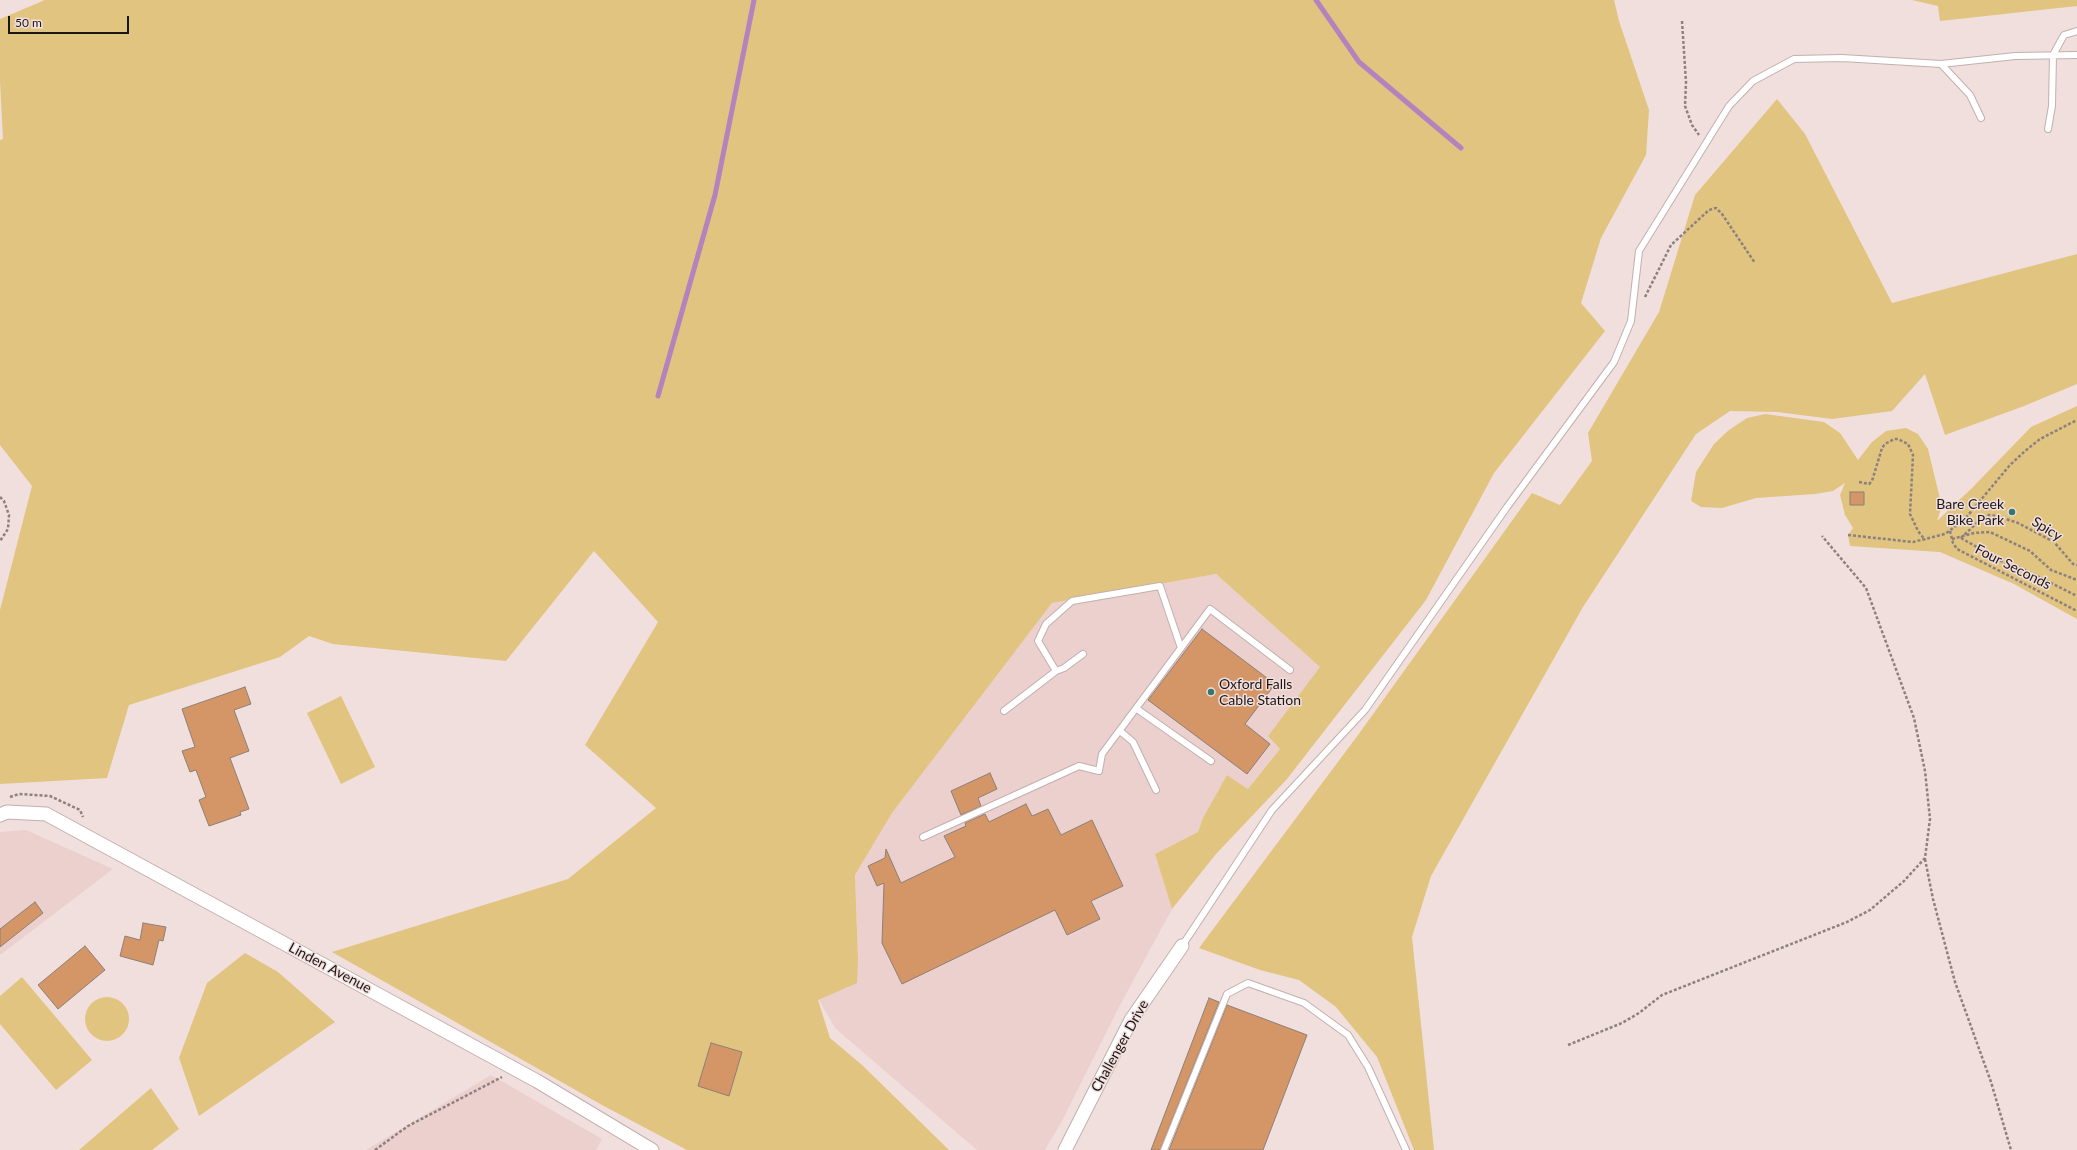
<!DOCTYPE html>
<style>
body{margin:0}
#map{position:relative;width:2077px;height:1150px;overflow:hidden;background:#f1dfdd;font-family:Lato,sans-serif}
canvas{display:block}
.scale{position:absolute;left:8px;top:16px;width:121px;height:18px;box-sizing:border-box;border:2px solid #1b1515;border-top:0;padding-left:5px;font-size:12px;line-height:14px;white-space:nowrap;color:#1b1515;-webkit-text-stroke:3px #f1dfdd;paint-order:stroke}
</style>
<div id="map">
<canvas width="2077" height="1150"></canvas>
<div class="scale">50 m</div>
</div>
<script>
const g = document.querySelector('canvas').getContext('2d');
g.lineJoin = 'round';
function fill(path, color) {
  g.fillStyle = color;
  g.fill(path, 'evenodd');
}
function shape(rows) {
  const path = new Path2D();
  for (const r of rows) {
    if (r.length === 3) {
      path.moveTo(r[0] + r[2], r[1]);
      path.arc(r[0], r[1], r[2], 0, 2 * Math.PI);
      continue;
    }
    path.moveTo(r[0], r[1]);
    for (let i = 2; i < r.length; i += 2) path.lineTo(r[i], r[i + 1]);
  }
  return path;
}
function strokePath(path, color, width, dash) {
  g.strokeStyle = color;
  g.lineWidth = width;
  g.lineCap = dash ? 'butt' : 'round';
  g.setLineDash(dash || []);
  g.stroke(path);
}
function write(font, color, halo, rows, align = 'center') {
  g.font = font + ' Lato,sans-serif';
  g.lineWidth = 3;
  g.setLineDash([]);
  g.textBaseline = 'middle';
  g.strokeStyle = halo;
  g.fillStyle = color;
  for (const [text, x, y, turn = 0] of rows) {
    g.save();
    g.translate(x, y);
    g.rotate((+turn || 0) * Math.PI / 180);
    g.textAlign = isNaN(turn) ? turn : align;
    if (halo) g.strokeText(text, 0, 0);
    g.fillText(text, 0, 0);
    g.restore();
  }
}
fill(shape([
 [1216,574,1320,667,1268,736,1280,749,1248,789,1227,775,1203,818,1198,832,1155,854,1172,909,1119,1007,1062,1121,1045,1150,977,1150,835,1028,810,984,858,959,855,875,892,813,1052,603],
 [26,830,113,869,0,955,0,832],
 [491,1075,602,1139,596,1150,366,1150]
]), '#ebd0cd');
fill(shape([
 [45,0,1614,0,1619,21,1649,110,1646,155,1601,238,1581,303,1605,331,1494,473,1426,600,1287,779,1216,854,1172,909,1155,854,1198,832,1203,818,1227,775,1248,789,1280,749,1268,736,1320,667,1216,574,1052,603,892,813,855,875,858,959,857,983,818,1000,830,1038,862,1065,949,1150,687,1150,602,1105,332,952,568,879,656,808,585,745,658,622,594,551,506,661,333,644,309,636,280,657,129,705,107,778,0,784,0,610,32,486,0,445,0,140,3,139,0,81,0,19],
 [1912,0,2077,0,2077,6,1940,21,1938,6],
 [1777,99,1805,134,1892,303,2077,254,2077,384,2024,406,1945,435,1925,374,1892,411,1832,419,1777,412,1730,411,1696,434,1583,607,1431,876,1412,937,1434,1150,1414,1150,1377,1057,1336,1007,1299,980,1260,970,1199,948,1358,735,1532,493,1560,505,1592,461,1588,433,1659,312,1695,195],
 [2077,406,2077,619,2014,584,1940,552,1850,546,1848,535,1853,528,1845,515,1840,495,1845,483,1833,491,1815,494,1756,498,1722,508,1701,507,1691,501,1696,472,1714,444,1729,430,1747,418,1765,414,1824,422,1840,433,1858,460,1872,442,1886,431,1906,428,1918,434,1928,449,1941,503,1941,509,1937,521,1972,488,2031,427],
 [341,696,375,767,341,784,307,713],
 [245,953,278,972,335,1022,199,1116,179,1058,207,983],
 [22,977,92,1060,56,1090,0,1024,0,996],
 [107,1019,22],
 [151,1088,179,1129,152,1150,79,1150]
]), '#e0c47f');
strokePath(shape([
 [1316,0,1359,62,1461,148],
 [658,396,715,195,754,0]
]), '#b383bd', 5);
const building = shape([
 [1850,492,1864,492,1864,505,1850,505,1850,492],
 [1202,629,1275,684,1245,724,1270,744,1247,774,1148,700,1202,629],
 [245,687,251,704,234,710,249,751,230,758,249,809,240,812,241,815,209,826,199,800,206,797,196,770,190,772,182,751,195,747,182,709,245,687],
 [990,773,997,789,978,798,981,806,961,815,951,791,990,773],
 [1026,804,1032,816,1048,809,1061,835,1092,820,1123,886,1091,901,1100,919,1067,935,1055,910,902,984,882,943,884,883,877,886,868,866,885,858,886,849,901,883,955,857,944,836,966,826,965,823,985,814,989,822,1026,804],
 [35,902,43,913,0,947,0,929,35,902],
 [143,923,166,927,163,941,159,940,153,965,120,956,125,936,140,940,143,923],
 [85,946,105,970,58,1009,38,985,85,946],
 [1209,998,1219,1002,1160,1150,1151,1150,1209,998],
 [1227,1005,1307,1035,1263,1150,1169,1150,1227,1005],
 [711,1043,742,1052,729,1096,698,1086,711,1043]
]);
fill(building, '#d49567');
strokePath(building, '#8c8077', 1);
const service = shape([
 [1941,64,1970,95,1981,118],
 [2048,129,2052,106,2053,55,2064,35,2077,31],
 [1056,671,1064,668,1083,654],
 [1137,709,1211,761],
 [1004,711,1056,671,1038,641,1046,624,1072,601,1160,586,1181,648],
 [1120,731,1133,742,1156,790],
 [923,837,1079,766,1099,771,1102,754,1210,609,1290,670],
 [1182,946,1272,810,1365,710,1507,507,1614,362,1631,321,1639,251,1729,106,1753,81,1794,59,1842,58,1941,64,2015,56,2077,55],
 [1164,1150,1227,994,1248,983,1304,1003,1348,1035,1368,1067,1406,1150]
]);
const minor = shape([
 [0,815,7,812,46,814,537,1081,652,1150],
 [1065,1150,1131,1020,1182,946]
]);
strokePath(service, '#c2b0ae', 8);
strokePath(minor, '#c2b0ae', 15);
strokePath(shape([
 [1682,21,1686,82,1685,106,1692,125,1699,135],
 [1645,297,1671,245,1709,210,1716,208,1722,214,1755,263],
 [1859,482,1869,484,1872,481,1882,448,1885,444,1894,439,1898,439,1908,444,1913,455,1910,514,1918,531,1925,540],
 [0,497,4,501,9,515,8,529,0,541],
 [1950,531,1953,543,1957,549,2077,611],
 [1848,535,1913,542,1945,534,1964,520,2010,465,2025,451,2040,439,2077,420],
 [1961,538,1982,518,1989,515,1997,516,2018,523,2054,542,2073,564,2077,565],
 [1961,538,2003,562,2027,571,2077,596],
 [1952,539,1974,533,1990,532,2030,551,2051,570,2077,580],
 [10,797,19,794,50,796,80,810,83,817],
 [1925,859,1933,899,1955,982,1991,1082,2011,1150],
 [1568,1045,1622,1023,1639,1013,1662,995,1847,922,1870,910,1904,881,1925,858,1930,819,1925,771,1914,718,1866,588,1822,536],
 [375,1150,408,1126,502,1077]
]), '#8d807f', 2.5, [3, 2]);
strokePath(service, '#fff', 6);
strokePath(minor, '#fff', 13);
for (const [x, y, r, color] of [
 [2012,512,4,"#327870"],
 [1211,692,4,"#327870"]
]) {
  const dot = new Path2D();
  dot.arc(x, y, r, 0, 2 * Math.PI);
  g.fillStyle = color;
  g.fill(dot);
  strokePath(dot, '#f1dfdd', 1.5);
}
write('14px', '#1b1515', '#f1dfdd', [
 ["Bare Creek",2004,504],
 ["Bike Park",2004,520],
 ["Oxford Falls",1219,684,"left"],
 ["Cable Station",1219,700,"left"]
], 'right');
write('14px', '#1b1515', '#f1dfdd', [
 ["Spicy",2047,529,32],
 ["Four Seconds",2013,567,27],
 ["Linden Avenue",330,968,28],
 ["Challenger Drive",1120,1046,-61]
]);
</script>
